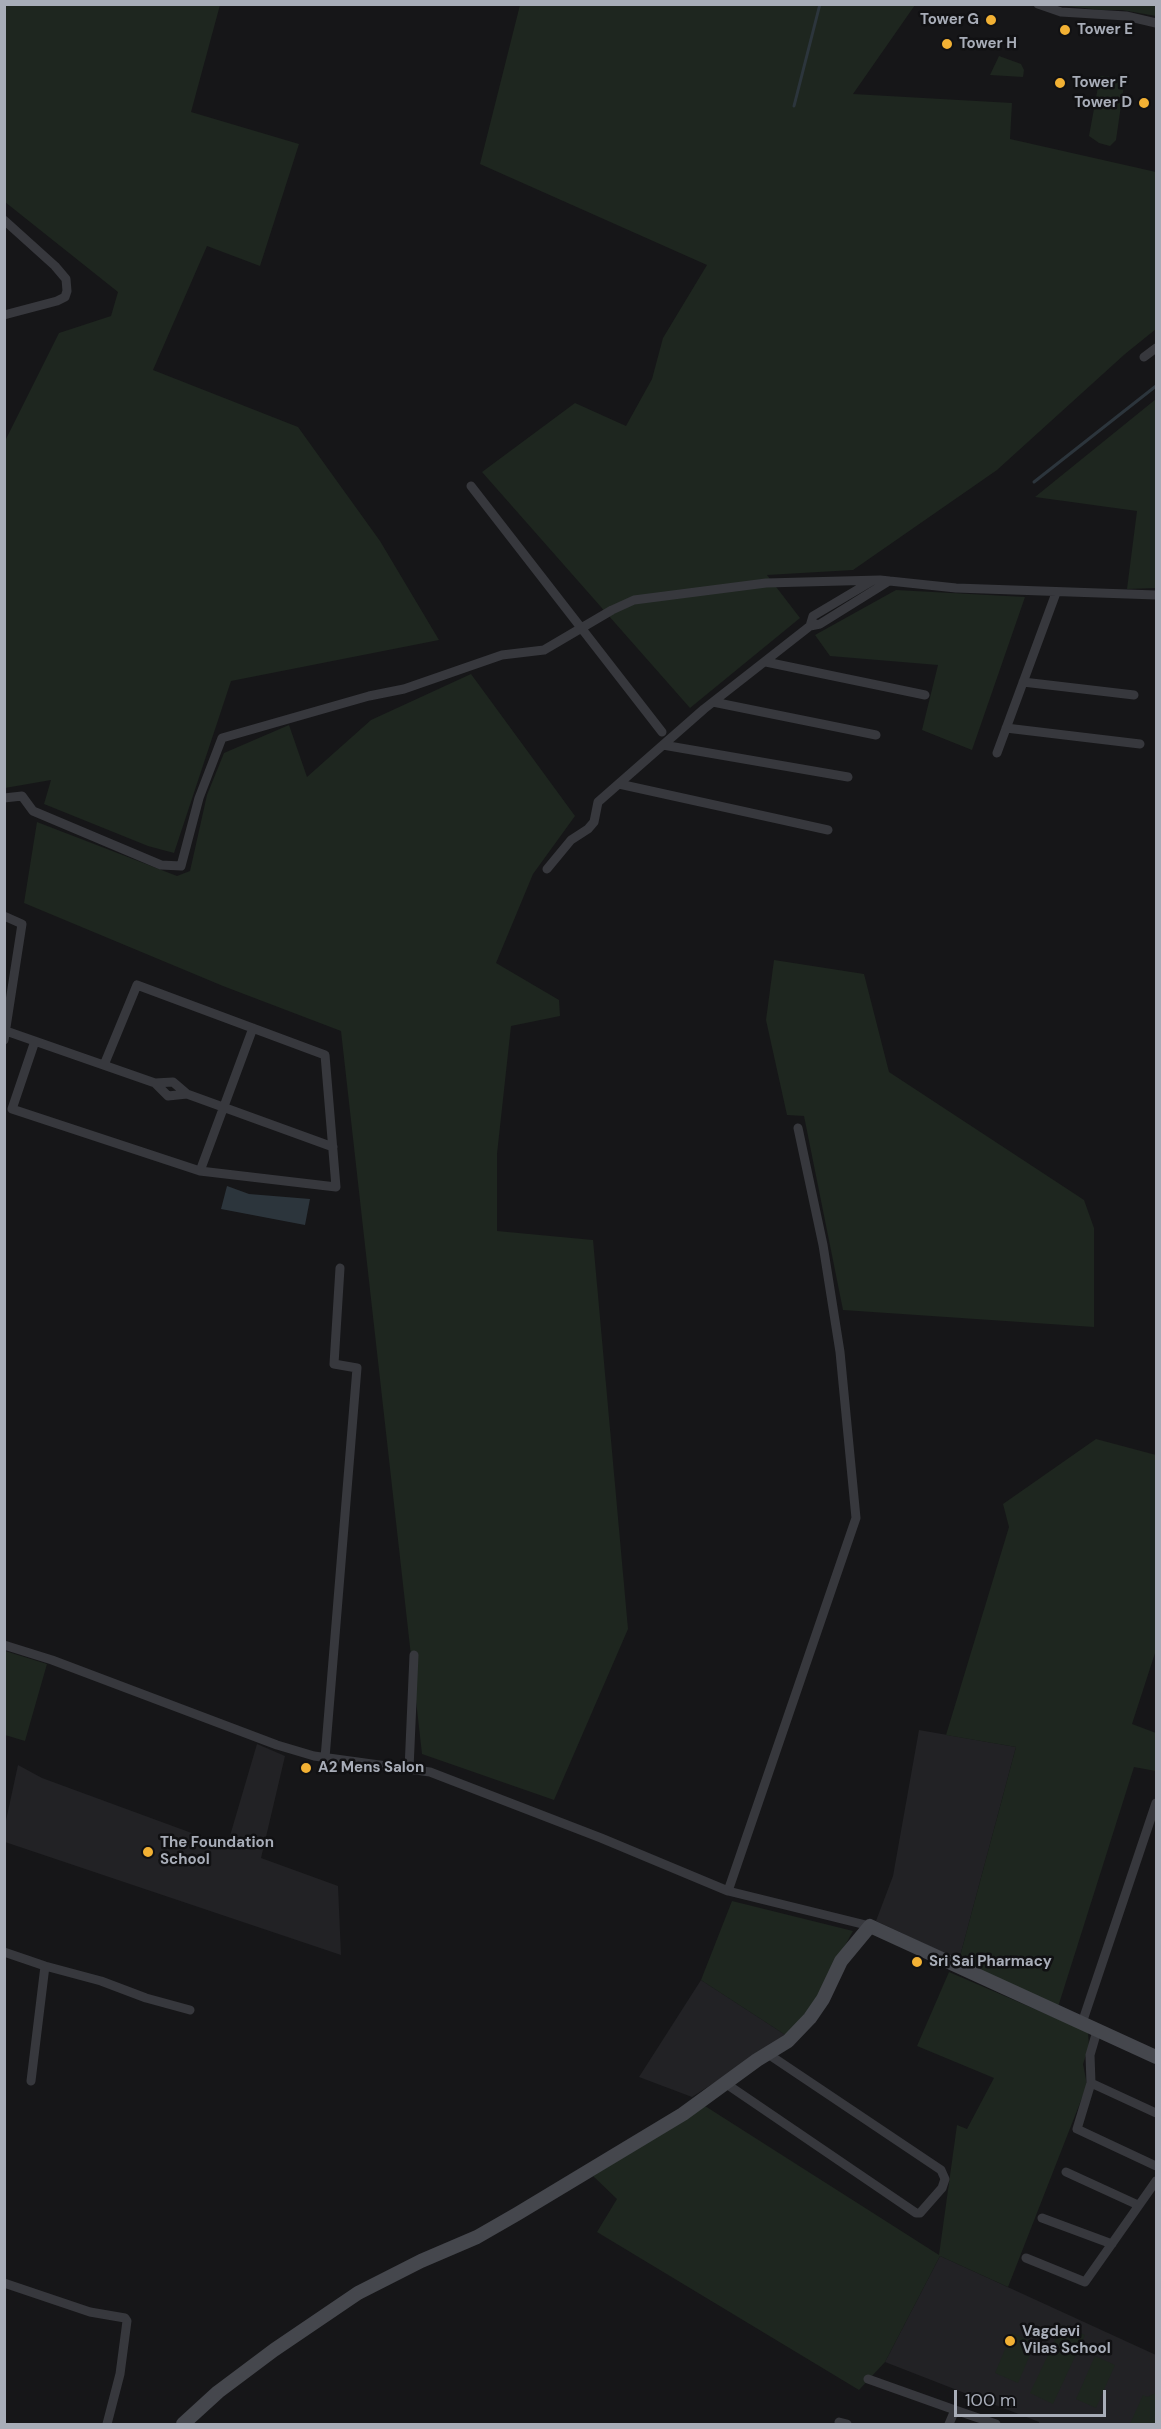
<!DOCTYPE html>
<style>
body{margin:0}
#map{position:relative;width:1161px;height:2429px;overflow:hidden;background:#161618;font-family:"DM Sans",sans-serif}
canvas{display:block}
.frame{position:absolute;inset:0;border:6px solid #a8adb8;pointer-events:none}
.scale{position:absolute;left:954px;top:2390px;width:152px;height:27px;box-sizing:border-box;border:3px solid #a8adb8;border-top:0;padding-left:8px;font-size:18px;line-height:21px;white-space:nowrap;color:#a8adb8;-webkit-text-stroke:4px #111113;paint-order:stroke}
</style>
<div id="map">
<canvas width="1161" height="2429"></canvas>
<div class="frame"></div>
<div class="scale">100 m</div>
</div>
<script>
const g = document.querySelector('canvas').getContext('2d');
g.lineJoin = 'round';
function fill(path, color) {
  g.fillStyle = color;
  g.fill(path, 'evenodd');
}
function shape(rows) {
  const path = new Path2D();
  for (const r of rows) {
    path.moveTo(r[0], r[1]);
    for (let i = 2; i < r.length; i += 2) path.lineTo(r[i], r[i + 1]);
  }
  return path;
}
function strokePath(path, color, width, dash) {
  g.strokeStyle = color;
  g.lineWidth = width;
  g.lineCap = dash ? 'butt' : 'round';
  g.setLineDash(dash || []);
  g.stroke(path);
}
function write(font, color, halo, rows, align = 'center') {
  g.font = font + ' "DM Sans",sans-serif';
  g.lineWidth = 5;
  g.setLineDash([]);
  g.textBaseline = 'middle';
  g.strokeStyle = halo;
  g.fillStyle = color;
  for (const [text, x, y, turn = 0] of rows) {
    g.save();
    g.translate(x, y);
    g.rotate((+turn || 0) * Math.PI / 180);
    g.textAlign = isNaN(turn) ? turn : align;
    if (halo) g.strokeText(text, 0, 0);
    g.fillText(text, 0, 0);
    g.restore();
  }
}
fill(shape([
 [919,1730,1016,1747,959,1960,876,1921,893,1876],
 [257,1744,285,1756,261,1858,338,1886,341,1955,5,1842,5,1825,18,1765,42,1778,227,1846],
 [701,1980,787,2036,692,2097,639,2077],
 [940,2256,1156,2355,1156,2424,1039,2424,1039,2422,885,2362]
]), '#222225');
fill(shape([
 [5,4,220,5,191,112,299,144,260,266,207,246,153,370,298,427,380,541,439,640,231,681,174,853,148,846,44,804,51,780,5,788,5,441,59,333,111,316,118,292,5,202],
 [520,5,915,5,853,94,1012,103,1010,139,1156,172,1156,329,1125,354,997,470,853,570,767,575,800,618,690,708,482,472,575,403,626,426,652,379,663,338,707,265,480,164],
 [1057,5,1156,5,1156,16,1122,10,1101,10],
 [999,56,1021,64,1024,70,1023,77,990,75],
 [1100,76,1125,78,1116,140,1110,146,1099,143,1089,136],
 [1156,399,1156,588,1127,589,1137,511,1035,497],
 [896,590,1025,597,972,750,922,730,938,665,830,656,815,635],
 [471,674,575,816,533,874,496,963,559,1000,560,1016,511,1026,497,1154,497,1231,593,1240,628,1629,554,1800,422,1754,341,1031,223,986,24,903,37,822,177,876,190,871,207,795,224,753,289,725,307,777,371,720],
 [774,960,864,974,889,1072,1084,1200,1094,1228,1094,1327,843,1310,804,1116,787,1115,766,1020],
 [1096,1439,1156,1455,1156,1650,1132,1724,1156,1733,1156,1771,1134,1767,1058,2007,959,1960,1016,1747,946,1735,1009,1527,1003,1504],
 [5,1651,47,1664,25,1741,5,1735],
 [732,1901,853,1931,810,2009,787,2036,701,1980],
 [949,1972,1088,2032,1089,2046,1083,2064,1087,2085,1008,2287,940,2256,885,2362,859,2390,597,2232,617,2199,593,2176,705,2106,939,2255,957,2125,967,2129,994,2078,917,2046],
 [1062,2325,1085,2335,1053,2404,1030,2393],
 [1012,2333,1035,2343,1018,2383,995,2373],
 [1095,2356,1115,2365,1096,2408,1076,2399],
 [1156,2393,1156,2424,1130,2424,1143,2395,1147,2397]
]), '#1e261f');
fill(shape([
 [227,1186,249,1194,310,1199,305,1225,221,1209]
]), '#2c353c');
strokePath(shape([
 [794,106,820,4],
 [1034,482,1156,386]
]), '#2c353c', 3);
strokePath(shape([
 [1038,4,1061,12,1126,16,1156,23],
 [4,220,55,266,66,279,67,291,65,297,57,301,4,315],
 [1144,357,1156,348],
 [471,486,662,732],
 [810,626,813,616,872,581],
 [766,662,925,695],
 [1023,682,1134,695],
 [713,702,876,735],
 [1006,728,1140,744],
 [663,745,848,777],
 [997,753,1056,593],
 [619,784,828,830],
 [4,798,22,796,33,811,161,865,181,866,199,798,222,738,369,696,404,689,502,655,544,650,612,610,634,600,766,583,880,580,956,588,1156,595],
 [547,869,571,840,588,829,594,822,598,802,704,709,810,626,820,624,889,581],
 [4,916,22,924,4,1040],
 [6,1031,155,1083,168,1096,187,1094,333,1147],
 [35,1041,12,1109,200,1171,336,1187,325,1055,137,985,104,1065],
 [155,1083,173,1082,187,1094],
 [200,1171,253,1028],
 [4,1645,52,1660,277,1745,314,1756,430,1772,601,1838,728,1891,870,1926],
 [325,1758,357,1368,334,1364,340,1268],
 [409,1769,414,1655],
 [728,1891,856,1518,840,1352,823,1245,798,1128],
 [4,1952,45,1966,101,1981,146,1998,190,2010],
 [1082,2023,1156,1803],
 [1097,2031,1090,2055,1091,2083,1077,2129,1156,2166],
 [31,2081,45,1966],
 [725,2083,916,2213,920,2213,942,2188,945,2179,941,2170,768,2054],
 [1091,2083,1156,2113],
 [1066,2172,1138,2205],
 [1042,2218,1112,2244],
 [1026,2258,1085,2282,1156,2181],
 [4,2283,90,2312,125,2318,127,2321,120,2374,107,2424],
 [868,2379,955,2410],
 [839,2422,847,2424],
 [949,2424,955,2410,996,2424]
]), '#37383d', 9);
strokePath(shape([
 [183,2424,218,2392,274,2350,358,2293,421,2261,477,2237,517,2214,683,2114,757,2060,788,2041,810,2018,823,1999,841,1961,870,1926,1156,2057]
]), '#45474d', 14);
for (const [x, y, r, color] of [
 [991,20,6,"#f2b134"],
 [1065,30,6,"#f2b134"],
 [947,44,6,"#f2b134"],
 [1060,83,6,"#f2b134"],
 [1144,103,6,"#f2b134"],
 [306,1768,6,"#f2b134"],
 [148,1852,6,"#f2b134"],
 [917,1962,6,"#f2b134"],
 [1010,2341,6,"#f2b134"]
]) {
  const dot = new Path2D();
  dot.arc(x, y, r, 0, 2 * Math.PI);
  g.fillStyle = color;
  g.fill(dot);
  strokePath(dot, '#111113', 2);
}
write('bold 15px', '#a8adb8', '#111113', [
 ["Tower G",979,20,"right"],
 ["Tower E",1077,30],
 ["Tower H",959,44],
 ["Tower F",1072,83],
 ["Tower D",1132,103,"right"],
 ["A2 Mens Salon",318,1768],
 ["The Foundation",160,1843],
 ["School",160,1860],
 ["Sri Sai Pharmacy",929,1962],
 ["Vagdevi",1022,2332],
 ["Vilas School",1022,2349]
], 'left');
</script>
